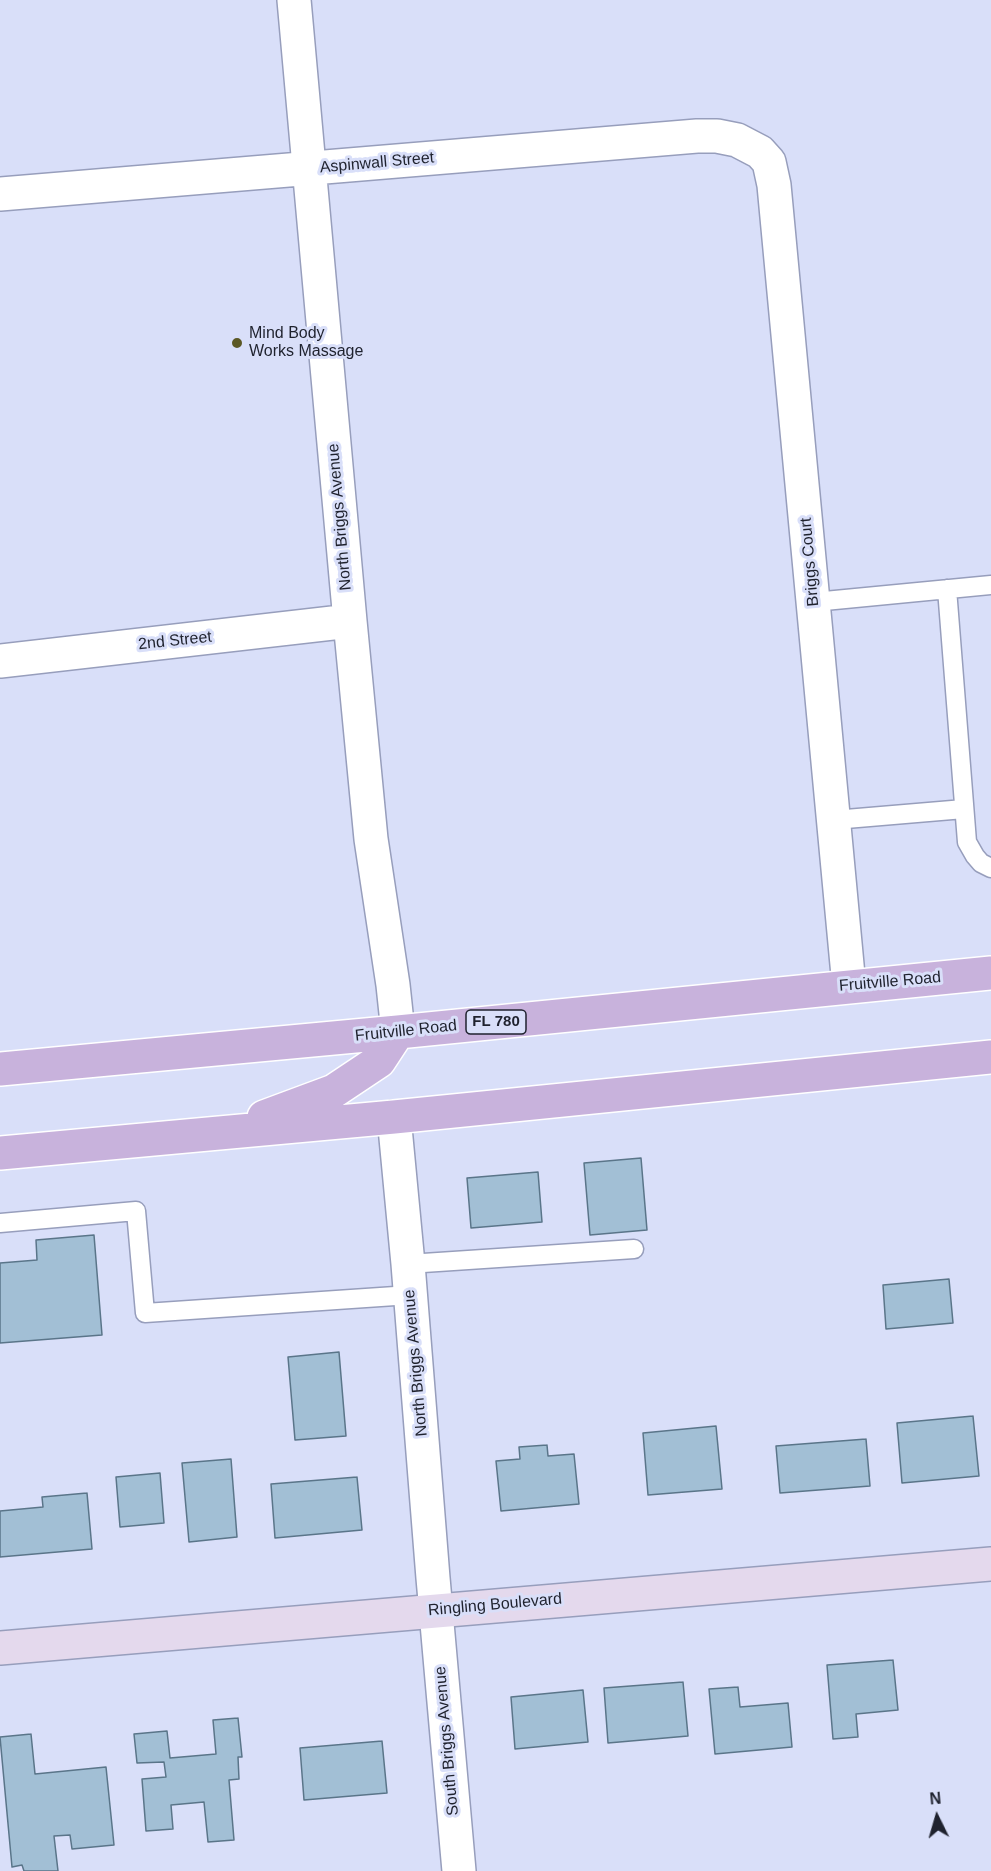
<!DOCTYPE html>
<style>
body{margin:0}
#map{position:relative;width:991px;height:1871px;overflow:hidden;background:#d9dff9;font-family:Helvetica,sans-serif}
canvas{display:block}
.north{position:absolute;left:907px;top:1787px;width:60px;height:60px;-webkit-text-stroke:4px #d9dff9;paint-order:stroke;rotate:355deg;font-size:16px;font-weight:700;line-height:24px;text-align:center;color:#1f222e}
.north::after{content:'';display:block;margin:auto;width:21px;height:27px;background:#1f222e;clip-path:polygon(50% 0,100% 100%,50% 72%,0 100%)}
</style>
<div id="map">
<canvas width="991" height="1871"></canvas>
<div class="north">N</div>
</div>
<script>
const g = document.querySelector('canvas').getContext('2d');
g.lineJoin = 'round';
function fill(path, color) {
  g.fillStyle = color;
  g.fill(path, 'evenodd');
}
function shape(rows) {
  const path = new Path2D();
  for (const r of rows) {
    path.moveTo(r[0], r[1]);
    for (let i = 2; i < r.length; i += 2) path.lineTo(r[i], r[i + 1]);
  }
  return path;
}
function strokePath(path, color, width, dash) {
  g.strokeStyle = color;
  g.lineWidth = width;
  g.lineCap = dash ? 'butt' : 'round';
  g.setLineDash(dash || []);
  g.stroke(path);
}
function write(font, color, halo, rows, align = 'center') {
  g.font = font + ' Helvetica,sans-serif';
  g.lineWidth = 6;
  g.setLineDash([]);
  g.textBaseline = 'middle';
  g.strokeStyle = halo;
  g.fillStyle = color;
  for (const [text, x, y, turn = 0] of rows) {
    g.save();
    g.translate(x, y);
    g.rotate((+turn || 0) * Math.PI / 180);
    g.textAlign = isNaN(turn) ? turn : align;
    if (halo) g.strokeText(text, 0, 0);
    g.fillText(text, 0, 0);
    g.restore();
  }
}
const building = shape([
 [641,1158,647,1230,590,1235,584,1163,641,1158],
 [538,1172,542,1222,471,1228,467,1178,538,1172],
 [94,1235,102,1335,0,1343,0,1263,37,1260,36,1240,94,1235],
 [949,1279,953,1323,886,1329,883,1285,949,1279],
 [339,1352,346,1436,295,1440,288,1357,339,1352],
 [973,1416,979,1476,902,1483,897,1423,973,1416],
 [716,1426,722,1489,648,1495,643,1433,716,1426],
 [866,1439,870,1486,780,1493,776,1446,866,1439],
 [547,1445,548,1456,574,1454,579,1504,501,1511,496,1461,520,1459,519,1447,547,1445],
 [231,1459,237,1537,189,1542,182,1463,231,1459],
 [160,1473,164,1523,120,1527,116,1477,160,1473],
 [357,1477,362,1530,275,1538,271,1484,357,1477],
 [87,1493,92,1549,0,1557,0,1511,43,1507,42,1497,87,1493],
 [893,1660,898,1710,856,1714,858,1737,833,1739,827,1665,893,1660],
 [683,1682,688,1736,608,1743,604,1688,683,1682],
 [738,1687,740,1707,788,1703,792,1747,715,1754,709,1689,738,1687],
 [583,1690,588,1742,515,1749,511,1697,583,1690],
 [238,1718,242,1757,238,1757,239,1779,229,1780,234,1840,208,1842,204,1802,171,1805,173,1829,146,1831,142,1779,166,1777,164,1762,137,1763,134,1734,167,1731,170,1758,216,1754,213,1720,238,1718],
 [31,1734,35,1774,106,1767,114,1845,72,1849,70,1835,54,1836,58,1871,24,1871,22,1865,12,1867,0,1737,31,1734],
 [382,1741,387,1793,304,1800,300,1748,382,1741]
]);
fill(building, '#a2bfd5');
strokePath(building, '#5a7589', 1.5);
const lane = shape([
 [947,589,967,842,975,856,981,863,991,868],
 [814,602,991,585],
 [834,820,964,809],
 [0,1223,136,1211,145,1313,410,1295],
 [408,1264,634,1249]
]);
const street = shape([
 [294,0,350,621,371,839,393,985,398,1032],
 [0,194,697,136,717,136,737,140,760,152,769,162,774,185,849,986],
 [0,661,350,621],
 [394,1117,408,1264,433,1578,459,1871]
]);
const secondary = shape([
 [0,1648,991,1564]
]);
const primary = shape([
 [0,1069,398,1032,991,973],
 [264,1117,334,1091,379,1061,398,1032],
 [0,1153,394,1117,991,1057]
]);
strokePath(lane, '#979ebc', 21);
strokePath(street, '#979ebc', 36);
strokePath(secondary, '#979ebc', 36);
strokePath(primary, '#fff', 36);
strokePath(lane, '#fff', 18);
strokePath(street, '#fff', 33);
strokePath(secondary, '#e4d9ed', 33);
strokePath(primary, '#c8b2dc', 33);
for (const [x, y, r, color] of [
 [237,343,6,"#5b5825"]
]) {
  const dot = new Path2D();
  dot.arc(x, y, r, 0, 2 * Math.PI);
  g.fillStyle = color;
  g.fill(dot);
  strokePath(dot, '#d9dff9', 2);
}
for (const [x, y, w] of [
 [496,1022,60]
]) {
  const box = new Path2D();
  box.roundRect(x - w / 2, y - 12, w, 24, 4.5);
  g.fillStyle = '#d9dff9';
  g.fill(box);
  strokePath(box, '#1f222e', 1.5);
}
write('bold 15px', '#1f222e', null, [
 ["FL 780",496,1022]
]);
write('16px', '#1f222e', '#d9dff9', [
 ["Aspinwall Street",377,163,-5],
 ["North Briggs Avenue",340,517,-95],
 ["Briggs Court",810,562,-95],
 ["2nd Street",175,641,-6],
 ["Fruitville Road",890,982,-5],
 ["Fruitville Road",406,1031,-6],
 ["North Briggs Avenue",416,1363,-95],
 ["Ringling Boulevard",495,1605,-5],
 ["South Briggs Avenue",447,1741,-95]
]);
write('16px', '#1f222e', '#d9dff9', [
 ["Mind Body",249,334],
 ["Works Massage",249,352]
], 'left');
</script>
